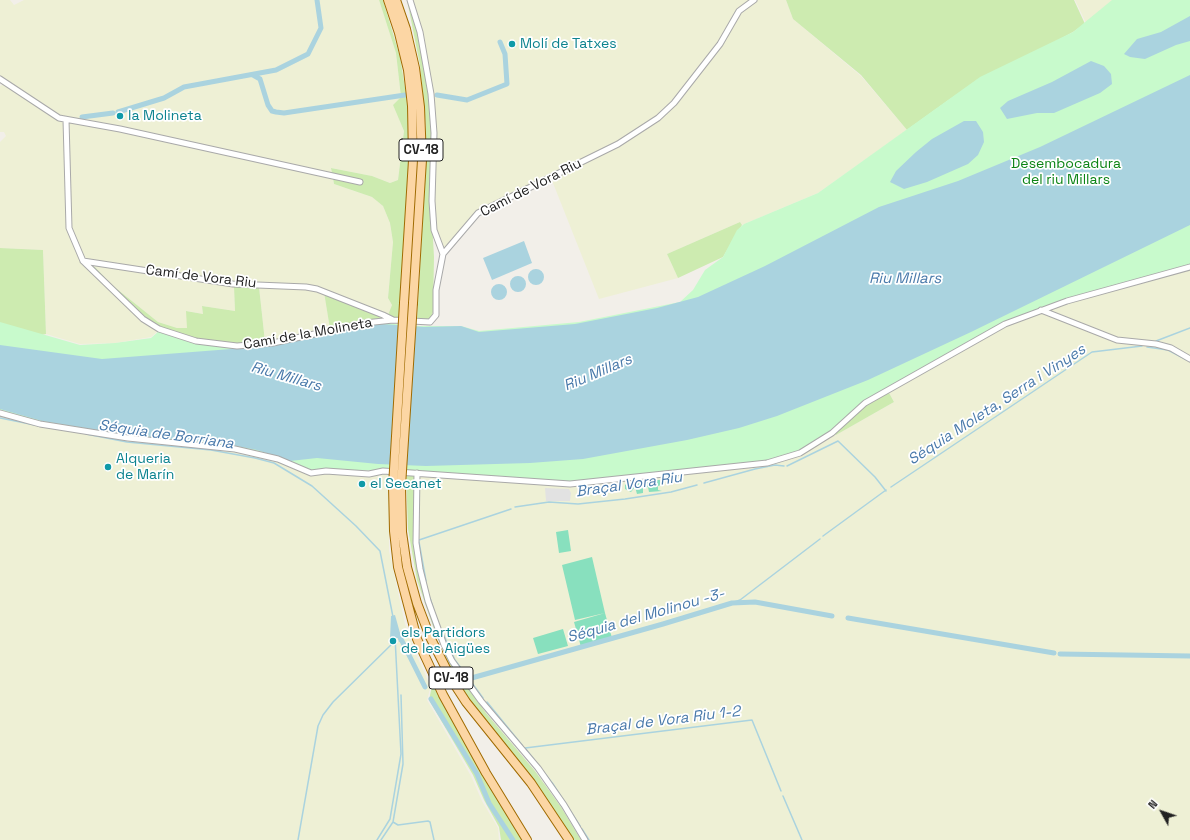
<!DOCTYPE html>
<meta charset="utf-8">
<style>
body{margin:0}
#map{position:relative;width:1190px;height:840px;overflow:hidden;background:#f2efe9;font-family:"Space Grotesk",sans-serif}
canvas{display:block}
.north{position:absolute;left:1142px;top:792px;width:40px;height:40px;-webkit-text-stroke:3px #fff;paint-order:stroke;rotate:310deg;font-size:11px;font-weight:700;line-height:16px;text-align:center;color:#222}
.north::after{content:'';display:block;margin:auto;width:14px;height:18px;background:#222;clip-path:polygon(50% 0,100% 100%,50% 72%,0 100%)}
</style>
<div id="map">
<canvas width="1190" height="840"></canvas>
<div class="north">N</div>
</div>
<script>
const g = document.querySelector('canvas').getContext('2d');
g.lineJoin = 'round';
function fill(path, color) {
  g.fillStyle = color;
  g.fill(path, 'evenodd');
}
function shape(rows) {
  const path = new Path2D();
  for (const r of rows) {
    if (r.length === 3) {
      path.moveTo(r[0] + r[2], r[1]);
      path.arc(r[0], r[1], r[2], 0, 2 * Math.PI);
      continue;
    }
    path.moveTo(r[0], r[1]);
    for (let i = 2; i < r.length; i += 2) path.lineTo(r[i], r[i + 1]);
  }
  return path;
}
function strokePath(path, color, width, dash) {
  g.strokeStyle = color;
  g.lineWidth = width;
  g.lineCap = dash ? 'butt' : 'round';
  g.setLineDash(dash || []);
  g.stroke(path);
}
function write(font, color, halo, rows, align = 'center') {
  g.font = font + ' "Space Grotesk",sans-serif';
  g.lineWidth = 3.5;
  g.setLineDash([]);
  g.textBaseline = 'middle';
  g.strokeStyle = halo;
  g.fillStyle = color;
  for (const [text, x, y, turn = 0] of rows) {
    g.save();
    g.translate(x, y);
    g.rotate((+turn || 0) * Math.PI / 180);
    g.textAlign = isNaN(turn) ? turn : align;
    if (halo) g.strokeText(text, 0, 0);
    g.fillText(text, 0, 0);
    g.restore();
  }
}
fill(shape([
 [0,0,10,0,14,5,24,0,379,0,396,53,401,97,393,105,404,131,398,180,390,183,372,176,331,168,332,174,83,120,59,116,0,77],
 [412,0,751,0,738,10,719,43,668,108,630,137,477,211,445,248,443,247,435,229,432,94,429,68],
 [755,0,786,0,793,19,861,76,907,130,818,193,742,225,740,222,667,254,678,278,599,299,551,178,631,138,669,110,721,44,740,11],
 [1075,0,1113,0,1086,23],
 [4,84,57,119,332,177,334,184,372,197,383,206,390,223,393,242,388,298,392,305,388,315,324,291,330,329,265,342,259,287,234,287,235,311,202,306,203,314,187,311,187,328,177,328,158,322,112,285,95,267,88,266,68,228,82,262,142,320,159,330,151,337,115,343,80,344,46,334,43,250,0,248,0,142,6,136,4,132,0,132,0,86],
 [1190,268,1190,358,1171,348,1118,339,1044,310],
 [1041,311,1117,341,1170,349,1190,360,1190,840,587,840,566,806,452,660,429,601,417,544,418,474,768,464,783,461,800,454,833,434,836,435,894,402,888,391,976,340],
 [0,414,127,438,217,447,326,472,389,472,389,551,405,624,416,654,429,683,430,689,427,700,471,776,482,801,498,828,499,840,0,840]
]), '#eef0d5');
fill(shape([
 [379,0,383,0,400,57,406,94,409,126,408,170,400,320,388,315,392,305,388,298,393,242,390,223,383,206,372,197,334,184,331,168,372,176,390,183,398,180,404,131,393,105,401,97,396,53],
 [407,0,415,21,422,53,430,98,432,135,431,204,434,257,433,312,430,320,417,320,426,161,426,127,420,65],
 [786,0,1074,0,1085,24,1073,32,953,97,907,130,861,75,793,19],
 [740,222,742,225,723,257,678,278,667,254],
 [0,248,43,250,46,334,0,345],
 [88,266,95,267,112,285,158,322,177,328,187,328,186,311,203,314,202,306,235,311,234,287,259,287,265,342,238,345,196,340,160,328,144,318],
 [324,292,392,320,330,329],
 [888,391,894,402,836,435,833,433,866,404],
 [406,473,416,474,419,568,443,646,437,638,417,580,408,529],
 [437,646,442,649,449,662,486,713,535,771,561,807,581,840,573,840,537,786,477,711,457,683],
 [432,686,434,686,469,751,524,840,501,840,499,827,484,800,473,775,429,700]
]), '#cdebb0');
fill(shape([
 [1112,0,1190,0,1190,265,1068,299,991,329,876,394,864,402,831,432,800,450,779,459,755,463,571,482,410,470,311,471,279,457,232,447,128,435,42,422,0,410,0,322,80,345,115,343,151,338,159,331,192,343,235,348,257,346,361,325,383,323,419,326,461,326,479,331,579,322,680,302,693,290,705,270,723,257,737,230,744,224,818,193,980,77,1073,32]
]), '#c8facc');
fill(shape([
 [649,480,660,480,661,485,658,486,658,490,662,491,649,492,648,487,643,488,643,493,637,494,635,487,631,492,625,489,625,485,628,482,632,482,635,485,635,482],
 [568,530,571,551,559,553,556,532],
 [592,557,605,613,575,620,562,565],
 [605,613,612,638,581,647,574,622],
 [563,629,568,646,538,654,533,638]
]), '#88e0be');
fill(shape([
 [545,488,569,489,571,493,570,501,546,501]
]), '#e2e2e2');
fill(shape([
 [1190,16,1190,41,1176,45,1145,59,1130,57,1124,54,1137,39,1161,32],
 [1091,61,1104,66,1111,74,1112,84,1100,93,1054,113,1037,113,1007,119,1000,108,1008,101,1052,82],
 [1190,75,1190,225,971,332,868,380,777,416,739,428,687,440,583,459,530,463,426,466,378,464,317,458,290,461,257,450,221,443,128,435,42,421,0,409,0,345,102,359,257,347,303,339,361,326,382,324,424,327,461,326,479,332,575,324,657,308,698,297,765,266,879,207,958,181,1040,147],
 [964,121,976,121,983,132,984,142,978,155,968,164,927,182,904,189,890,182,896,171,916,152,932,139],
 [524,241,532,263,492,280,483,258],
 [536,277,8],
 [518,284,8],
 [499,292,8],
 [395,615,400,633,404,641,399,642,398,638,390,639,391,616]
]), '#aad3df');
strokePath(shape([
 [1156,341,1190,328],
 [1147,347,1168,350,1187,360],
 [0,418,45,427],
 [86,434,127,442,211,450,255,458,274,463,312,486,356,526,380,551,393,617],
 [787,466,838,441,875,477,886,491],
 [704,483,755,469,775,465,784,466],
 [891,487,1092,352,1142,346],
 [515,507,549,502,578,504,625,499,671,492,697,485],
 [823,536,886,490],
 [419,540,511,509],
 [419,542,426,581],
 [430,598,435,614],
 [732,603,740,600,820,539],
 [441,629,455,660,483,698],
 [487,702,522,745],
 [525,748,752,720,781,791],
 [525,748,553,784,580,826],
 [783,796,802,840],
 [393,822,398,825,428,821,430,822,434,840],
 [582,829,589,840],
 [298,840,318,726,323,715,333,702,396,640],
 [377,840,390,819,401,754,395,637],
 [381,840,393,822,403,764,401,695]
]), '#aad3df', 1.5);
strokePath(shape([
 [253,75,260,79,268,105,272,111,276,112,284,113,405,95],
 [437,95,467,100,507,84,505,54,500,42],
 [118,112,164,98,184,87,276,70,308,54,321,28,317,0],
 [82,117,113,113],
 [848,618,1054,653],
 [399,635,425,687],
 [1060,654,1190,656],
 [468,679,663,624,732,603,755,602,832,616],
 [457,681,461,680],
 [431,699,477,774,489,803,513,840]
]), '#aad3df', 5);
const street = shape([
 [410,0,420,32,431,94,434,133,432,201,434,230,443,254],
 [0,79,59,118,120,129,360,182],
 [66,120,69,228,83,261,143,319,159,329,196,341,237,346,273,343,365,323,393,320,430,322,436,315,436,290,443,254,478,213,618,144,658,118,674,103,720,44,739,11,754,0],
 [83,261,233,284,306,287,317,289,383,315,393,320],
 [1041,310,1117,340,1156,344,1171,348,1190,359],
 [0,413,40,424,128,438,235,449,278,459,311,473,326,471,369,474,383,471,570,484,767,463,800,453,832,433,865,403,1005,324,1067,301,1190,267],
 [417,473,416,543,420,569,428,601,444,645,452,661,481,701,538,768,564,805,585,840]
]);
const primary = shape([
 [388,0,399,33,408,70,412,106,413,160,404,303],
 [396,0,406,29,415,68,420,107,422,160,413,303],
 [393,486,394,531,398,567,417,639,443,695,486,773,527,840],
 [401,486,402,532,407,567,417,603,430,637,453,682,466,702,531,783,569,840]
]);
strokePath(street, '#a9a9a9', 7);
strokePath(primary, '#a06b00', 10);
strokePath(street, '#fff', 5);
strokePath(primary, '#fcd6a4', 8);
const primaryBridge = shape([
 [393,486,404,303],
 [401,486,413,303]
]);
strokePath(primaryBridge, '#a06b00', 10, []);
strokePath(primaryBridge, '#fcd6a4', 8);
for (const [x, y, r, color] of [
 [512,44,4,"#0f9aa8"],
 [120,116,4,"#0f9aa8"],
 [108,467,4,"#0f9aa8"],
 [362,484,4,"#0f9aa8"],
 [393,641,4,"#0f9aa8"]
]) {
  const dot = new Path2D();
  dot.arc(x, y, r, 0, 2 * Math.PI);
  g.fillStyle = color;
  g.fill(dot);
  strokePath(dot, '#fff', 1.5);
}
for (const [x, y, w] of [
 [421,150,44],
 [451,678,44]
]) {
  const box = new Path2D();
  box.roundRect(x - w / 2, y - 11, w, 22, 3);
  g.fillStyle = '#fff';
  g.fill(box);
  strokePath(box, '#222', 1);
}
write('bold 13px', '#222', null, [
 ["CV-18",421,150],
 ["CV-18",451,678]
]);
write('14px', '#0d838f', '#fff', [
 ["Molí de Tatxes",520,44],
 ["la Molineta",128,116],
 ["Alqueria",116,459],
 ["de Marín",116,475],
 ["el Secanet",370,484],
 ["els Partidors",401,633],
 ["de les Aigües",401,649]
], 'left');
write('14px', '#0c8416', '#fff', [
 ["Desembocadura",1066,164],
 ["del riu Millars",1066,180]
]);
write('14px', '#222', '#fff', [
 ["Camí de Vora Riu",531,188,-27],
 ["Camí de Vora Riu",201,277,7],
 ["Camí de la Molineta",308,334,-10]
]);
write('italic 15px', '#4a7aab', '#fff', [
 ["Riu Millars",905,279],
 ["Riu Millars",598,373,-23],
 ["Riu Millars",286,377,16],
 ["Séquia Moleta, Serra i Vinyes",997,405,-33],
 ["Séquia de Borriana",166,435,8],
 ["Braçal Vora Riu",629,485,-8],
 ["Séquia del Molinou -3-",646,616,-16],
 ["Braçal de Vora Riu 1-2",663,721,-7]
]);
</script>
